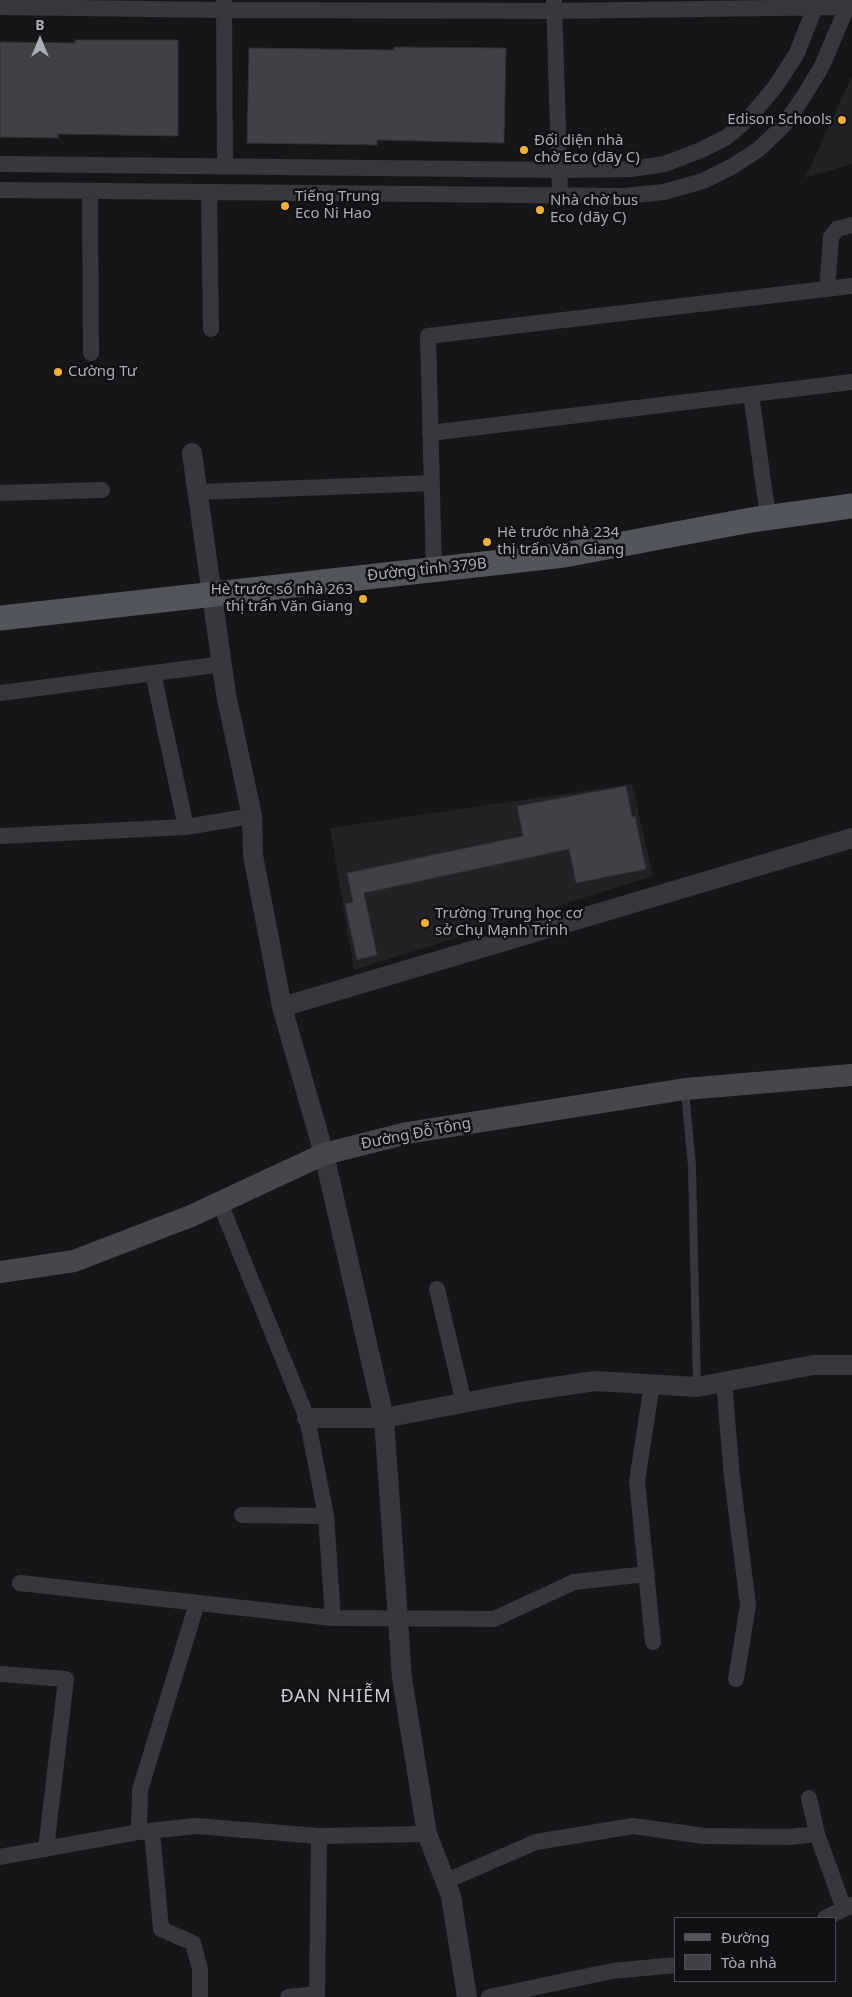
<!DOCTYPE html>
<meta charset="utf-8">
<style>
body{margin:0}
#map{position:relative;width:852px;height:1997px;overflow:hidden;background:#161618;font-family:"Noto Sans",sans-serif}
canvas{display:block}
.legend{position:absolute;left:674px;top:1917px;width:162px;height:65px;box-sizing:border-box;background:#111113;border:1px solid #4d4f55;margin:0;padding:6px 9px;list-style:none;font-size:15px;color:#a8adb8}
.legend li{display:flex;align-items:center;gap:10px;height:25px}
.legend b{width:25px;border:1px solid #4d4f55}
.north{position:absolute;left:15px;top:15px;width:50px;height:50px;-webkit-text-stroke:4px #111113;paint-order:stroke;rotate:0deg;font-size:14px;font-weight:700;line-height:20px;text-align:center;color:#a8adb8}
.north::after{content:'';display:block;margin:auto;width:18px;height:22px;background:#a8adb8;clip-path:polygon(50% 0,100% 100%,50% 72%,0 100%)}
</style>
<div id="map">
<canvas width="852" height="1997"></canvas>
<ul class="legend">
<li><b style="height:6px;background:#53555c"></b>Đường</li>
<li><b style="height:14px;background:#404145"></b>Tòa nhà</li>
</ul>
<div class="north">B</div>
</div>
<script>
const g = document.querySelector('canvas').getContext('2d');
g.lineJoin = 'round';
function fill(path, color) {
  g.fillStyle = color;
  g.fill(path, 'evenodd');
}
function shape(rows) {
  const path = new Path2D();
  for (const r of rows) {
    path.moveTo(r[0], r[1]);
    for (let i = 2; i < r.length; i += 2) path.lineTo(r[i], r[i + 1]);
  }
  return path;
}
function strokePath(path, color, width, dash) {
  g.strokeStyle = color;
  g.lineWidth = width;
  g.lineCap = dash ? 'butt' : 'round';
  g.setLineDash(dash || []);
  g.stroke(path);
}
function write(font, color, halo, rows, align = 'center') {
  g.font = font + ' "Noto Sans",sans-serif';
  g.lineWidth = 5;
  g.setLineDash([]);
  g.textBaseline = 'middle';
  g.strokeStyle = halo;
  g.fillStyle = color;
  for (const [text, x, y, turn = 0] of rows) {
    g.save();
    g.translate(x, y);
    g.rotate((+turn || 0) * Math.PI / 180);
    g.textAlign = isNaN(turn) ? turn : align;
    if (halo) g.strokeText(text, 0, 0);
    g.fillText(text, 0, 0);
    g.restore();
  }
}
fill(shape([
 [852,76,852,164,805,178],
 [632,784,653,876,354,970,330,828]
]), '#222225');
const building = shape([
 [75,40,178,40,178,136,58,134,58,138,0,137,0,42,75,43,75,40],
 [394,47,506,48,504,143,377,140,377,145,247,143,249,48,394,50,394,47],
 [626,786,632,817,635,816,646,869,576,883,569,849,364,893,377,955,357,960,345,904,353,902,347,873,523,836,517,806,626,786]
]);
fill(building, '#404145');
strokePath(building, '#303034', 1);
strokePath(shape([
 [685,1092,692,1166,697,1387]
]), '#37383d', 8);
strokePath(shape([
 [224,0,225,167],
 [554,0,560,195],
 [0,7,224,10,554,11,847,7],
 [0,164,560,170,631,169,665,164,701,150,727,137,750,117,775,87,796,55,818,0],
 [0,190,625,196,664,192,703,181,733,166,759,149,783,126,804,96,822,66,850,0],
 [90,191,91,353],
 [209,192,211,329],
 [827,289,831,237,837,229,852,225],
 [751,394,768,517],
 [430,433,852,382],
 [198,492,432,483],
 [0,493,102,490],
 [434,569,428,336,852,286],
 [153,673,186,827],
 [0,693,223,664],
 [0,836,186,827,252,816],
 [220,1203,307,1418,326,1516,333,1618],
 [437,1289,464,1403],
 [724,1382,732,1477,748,1605,736,1679],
 [652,1384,637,1481,653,1642],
 [242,1515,326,1516],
 [20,1583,333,1618,494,1619,574,1582,647,1574],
 [0,1674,66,1679,46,1849],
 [809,1798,817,1834,844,1909],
 [152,1831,161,1929,193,1943,200,1969,200,1997],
 [139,1832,140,1790,197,1603],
 [0,1857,139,1832,196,1826,319,1836,427,1834],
 [446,1881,536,1842,633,1826,704,1836,789,1837,817,1834],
 [825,1918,852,1905],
 [288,1997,317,1994,319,1836],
 [489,1997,612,1971,676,1965]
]), '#37383d', 16);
strokePath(shape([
 [192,453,226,694,252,816,253,855,282,1007,324,1154,384,1418,402,1678,427,1834,451,1896,467,1997],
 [282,1007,852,838],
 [307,1418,384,1418,520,1392,595,1381,697,1387,813,1365,852,1365]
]), '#37383d', 20);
strokePath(shape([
 [0,1272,74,1261,191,1216,324,1154,407,1133,685,1089,852,1075]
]), '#45474d', 22);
strokePath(shape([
 [0,618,564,555,751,520,852,506]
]), '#53555c', 25);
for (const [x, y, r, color] of [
 [842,120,5,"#f2b134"],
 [524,150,5,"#f2b134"],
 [285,206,5,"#f2b134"],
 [540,210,5,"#f2b134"],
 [58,372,5,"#f2b134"],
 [487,542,5,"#f2b134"],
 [363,599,5,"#f2b134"],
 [425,923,5,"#f2b134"]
]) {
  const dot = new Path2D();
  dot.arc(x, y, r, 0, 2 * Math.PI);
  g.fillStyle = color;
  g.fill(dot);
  strokePath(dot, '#111113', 2);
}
write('15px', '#a8adb8', '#111113', [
 ["Edison Schools",832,120,"right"],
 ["Đối diện nhà",534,141],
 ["chờ Eco (dãy C)",534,158],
 ["Tiếng Trung",295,197],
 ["Eco Ni Hao",295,214],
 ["Nhà chờ bus",550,201],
 ["Eco (dãy C)",550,218],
 ["Cường Tư",68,372],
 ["Hè trước nhà 234",497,533],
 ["thị trấn Văn Giang",497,550],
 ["Hè trước số nhà 263",353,590,"right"],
 ["thị trấn Văn Giang",353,607,"right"],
 ["Trường Trung học cơ",435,914],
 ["sở Chụ Mạnh Trinh",435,931]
], 'left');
write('15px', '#a8adb8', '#111113', [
 ["Đường tỉnh 379B",427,570,-6],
 ["Đường Đỗ Tông",416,1134,-11]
]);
g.letterSpacing = '1px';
write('18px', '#c9ccd4', '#111113', [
 ["ĐAN NHIỄM",336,1697]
]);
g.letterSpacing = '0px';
</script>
